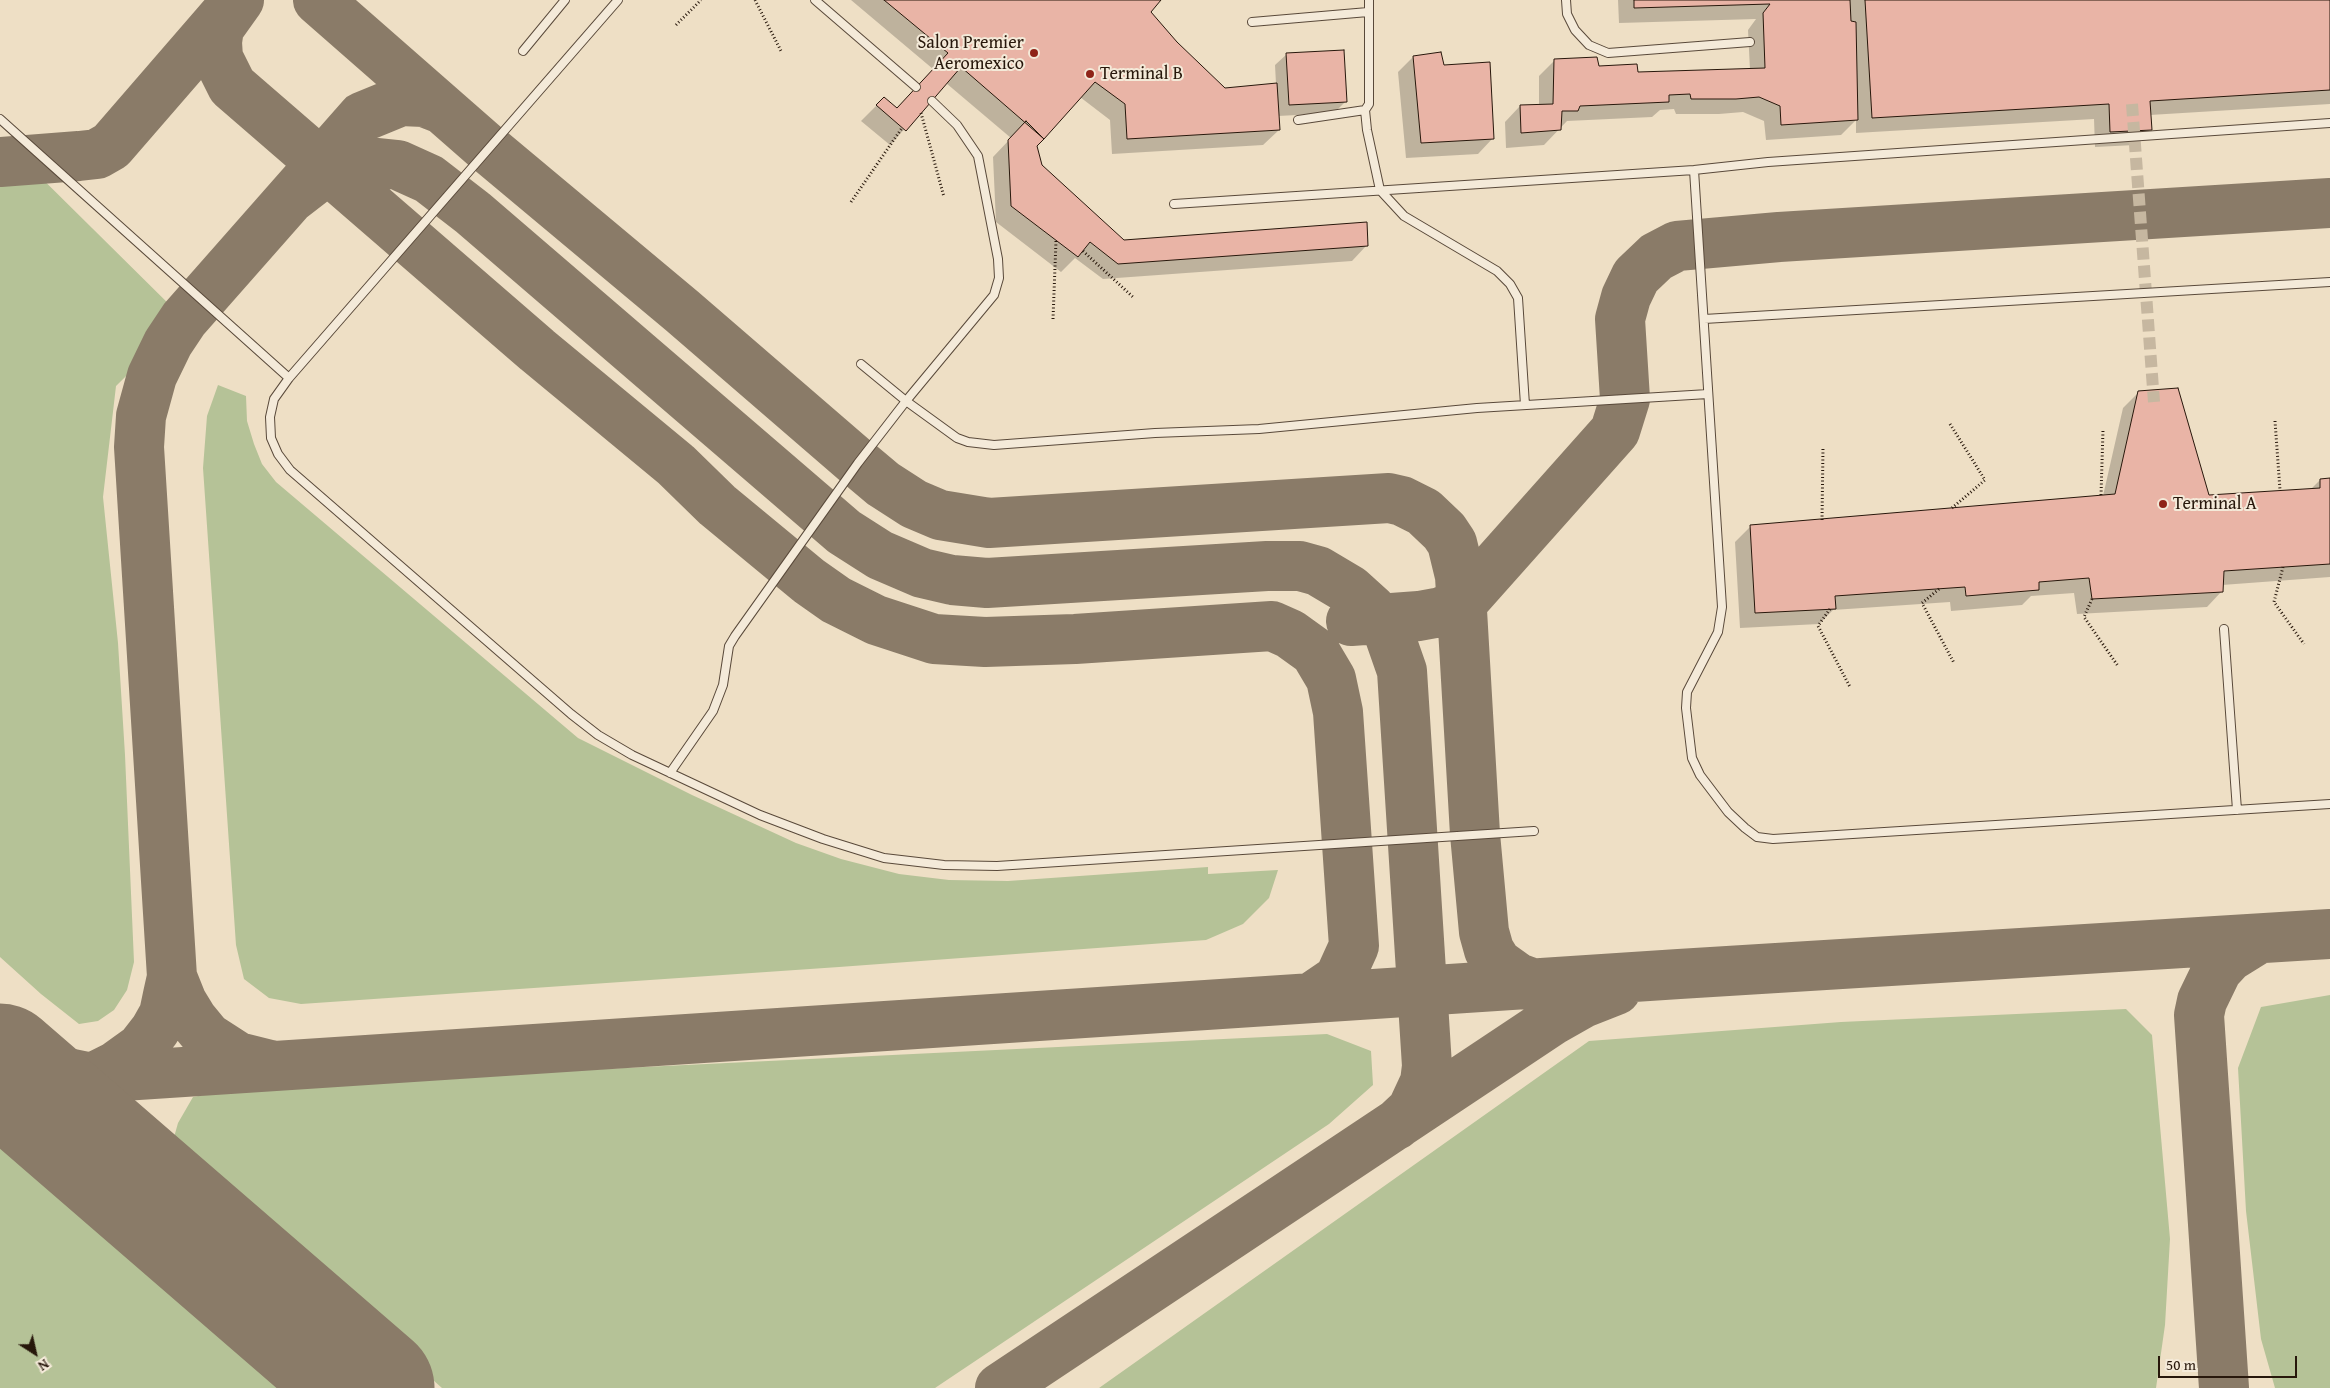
<!DOCTYPE html>
<style>
body{margin:0}
#map{position:relative;width:2330px;height:1388px;overflow:hidden;background:#eedfc5;font-family:"Gentium Book Plus",serif}
canvas{display:block}
.north{position:absolute;left:10px;top:1328px;width:50px;height:50px;-webkit-text-stroke:4px #f4ead9;paint-order:stroke;rotate:145deg;font-size:14px;font-weight:700;line-height:20px;text-align:center;color:#27170b}
.north::after{content:'';display:block;margin:auto;width:18px;height:22px;background:#27170b;clip-path:polygon(50% 0,100% 100%,50% 72%,0 100%)}
.scale{position:absolute;left:2158px;top:1356px;width:139px;height:22px;box-sizing:border-box;border:2px solid #27170b;border-top:0;padding-left:6px;font-size:15px;line-height:18px;white-space:nowrap;color:#27170b;-webkit-text-stroke:4px #f4ead9;paint-order:stroke}
</style>
<div id="map">
<canvas width="2330" height="1388"></canvas>
<div class="north">N</div>
<div class="scale">50 m</div>
</div>
<script>
const g = document.querySelector('canvas').getContext('2d');
g.lineJoin = 'round';
function fill(path, color) {
  g.fillStyle = color;
  g.fill(path, 'evenodd');
}
function shape(rows) {
  const path = new Path2D();
  for (const r of rows) {
    path.moveTo(r[0], r[1]);
    for (let i = 2; i < r.length; i += 2) path.lineTo(r[i], r[i + 1]);
  }
  return path;
}
function strokePath(path, color, width, dash) {
  g.strokeStyle = color;
  g.lineWidth = width;
  g.lineCap = dash ? 'butt' : 'round';
  g.setLineDash(dash || []);
  g.stroke(path);
}
function write(font, color, halo, rows, align = 'center') {
  g.font = font + ' "Gentium Book Plus",serif';
  g.lineWidth = 4;
  g.setLineDash([]);
  g.textBaseline = 'middle';
  g.strokeStyle = halo;
  g.fillStyle = color;
  for (const [text, x, y, turn = 0] of rows) {
    g.save();
    g.translate(x, y);
    g.rotate((+turn || 0) * Math.PI / 180);
    g.textAlign = isNaN(turn) ? turn : align;
    if (halo) g.strokeText(text, 0, 0);
    g.fillText(text, 0, 0);
    g.restore();
  }
}
fill(shape([
 [0,137,184,319,116,386,103,497,118,643,125,755,134,962,127,990,114,1010,98,1021,79,1024,41,994,0,957],
 [218,385,246,396,247,421,254,444,262,464,276,482,578,738,692,795,796,843,841,859,899,874,949,880,1008,881,1208,867,1208,874,1278,870,1269,898,1243,924,1206,940,839,967,301,1004,269,998,244,979,236,945,203,468,207,416],
 [2330,995,2330,1388,2275,1388,2261,1339,2246,1211,2238,1068,2261,1007],
 [2126,1009,2152,1035,2170,1239,2165,1325,2156,1388,1099,1388,1589,1041,1841,1022],
 [1327,1034,1371,1051,1373,1085,1329,1124,935,1388,442,1388,171,1148,178,1123,193,1097,251,1086],
 [0,1140,23,1150,302,1388,0,1388]
]), '#b5c297');
fill(shape([
 [851,0,1160,0,1149,12,1176,43,1224,89,1276,84,1275,65,1287,54,1346,101,1334,113,1278,116,1279,130,1263,145,1112,154,1110,120,1080,97,1036,145,1041,165,1124,241,1367,245,1352,261,1103,279,1075,258,1061,272,996,222,993,157,1011,138,946,83,890,145,861,121,884,98,896,109,933,69],
 [1618,0,2330,0,2330,104,2150,115,2151,129,2135,145,2095,147,2094,119,1856,133,1856,120,1841,135,1766,140,1764,121,1743,112,1719,114,1676,114,1674,109,1660,110,1652,117,1567,121,1544,145,1506,148,1505,122,1520,106,1539,106,1539,76,1555,60,1637,73,1750,70,1748,30,1756,19,1619,23],
 [1413,57,1493,138,1478,154,1406,158,1398,72],
 [2139,392,2208,496,2311,489,2320,480,2330,479,2330,577,2222,585,2222,591,2207,607,2077,614,2074,593,2031,596,2022,605,1951,611,1950,602,1833,610,1819,624,1740,628,1735,542,1750,527,2103,496,2123,408]
]), '#0003');
strokePath(shape([
 [239,0,219,28,217,42,218,58,232,86,537,350,676,465,717,505,809,581,836,600,876,620,934,639,985,642,1075,639,1272,626,1290,634,1315,652,1331,679,1338,712,1354,946,1339,979,1311,998],
 [318,0,487,148,682,311,858,463,883,484,914,504,940,515,989,523,1389,498,1402,501,1424,512,1444,531,1452,543,1460,576,1475,834,1484,932,1489,950,1497,963,1518,978,1537,985],
 [0,162,79,156,97,154,111,146,228,11],
 [291,198,313,181,330,171,348,165,369,162,398,165,429,179,473,213,844,532,880,555,922,573,952,580,987,583,1267,566,1300,566,1318,571,1350,590,1371,609,1388,631,1402,671,1427,1066,1425,1082,1412,1110,1396,1125],
 [1351,621,1419,616,1441,612,1461,604,1615,431,1625,399,1620,319,1626,297,1636,276,1656,257,1677,246,1779,237,2330,203],
 [172,977,182,1002,193,1020,207,1037,238,1057,270,1065],
 [0,1047,53,1070,92,1078,116,1066,141,1048,155,1030,164,1014,168,995,172,977,139,447,141,416,152,376,168,343,184,319,362,117,401,101,424,102,442,109],
 [0,1088,24,1087,92,1078,1679,974,2330,934],
 [0,1099,15,1105,87,1142],
 [1000,1388,1553,1020,1583,1003,1616,990],
 [2224,1388,2199,1015,2202,1001,2217,970,2229,957,2258,939]
]), '#8a7b68', 50);
strokePath(shape([
 [0,1066,372,1388]
]), '#8a7b68', 125);
const building = shape([
 [884,0,1161,0,1151,12,1177,42,1225,88,1277,83,1280,130,1127,139,1125,104,1095,82,1044,139,961,67,906,131,876,105,884,97,897,108,948,53,884,0],
 [1634,0,1850,0,1851,21,1856,22,1858,120,1781,125,1780,106,1759,97,1736,99,1691,99,1690,94,1669,95,1669,102,1580,106,1578,111,1562,111,1561,130,1521,133,1520,105,1553,104,1554,59,1597,57,1599,66,1637,64,1638,72,1765,68,1763,13,1770,4,1634,8,1634,0],
 [1865,0,2330,0,2330,90,2150,101,2152,130,2110,132,2109,104,1872,118,1865,0],
 [1344,50,1347,102,1289,105,1286,53,1344,50],
 [1441,52,1444,65,1490,62,1494,139,1421,143,1413,56,1441,52],
 [1026,121,1044,139,1037,146,1042,165,1124,240,1367,222,1368,246,1118,264,1090,242,1078,257,1011,206,1008,140,1026,121],
 [2178,388,2209,495,2320,488,2320,479,2330,478,2330,564,2224,571,2223,592,2092,599,2089,578,2039,582,2039,590,1966,596,1965,587,1835,596,1836,609,1755,613,1750,525,2115,494,2138,391,2178,388]
]);
fill(building, '#e9b4a6');
strokePath(building, '#27170b', 1);
strokePath(shape([
 [2132,104,2154,402]
]), '#c6b7a0', 12, [12, 6]);
const service = shape([
 [815,0,916,87],
 [1566,0,1567,14,1575,30,1589,45,1608,53,1750,42],
 [1252,22,1368,12],
 [523,51,565,0],
 [1365,110,1367,130,1380,190,1404,216,1497,271,1510,284,1518,298,1525,405],
 [0,119,289,378,274,399,270,417,271,438,278,454,290,470,571,714,598,735,632,755,760,815,823,839,884,858,944,865,997,866,1534,831],
 [1298,120,1365,110,1369,104,1369,0],
 [1694,170,1722,607,1718,632,1687,692,1686,708,1692,758,1700,775,1728,812,1745,828,1757,837,1773,839,2330,804],
 [1174,204,1694,170,1768,162,2330,123],
 [1704,319,2330,282],
 [861,364,906,401,957,438,968,442,994,445,1155,433,1259,429,1477,408,1708,394],
 [289,378,618,0],
 [2224,629,2237,810],
 [670,773,713,711,723,685,729,646,735,636,858,463,906,401,994,295,999,278,998,259,978,156,957,125,932,101]
]);
strokePath(service, '#59493a', 10);
strokePath(shape([
 [755,0,781,51],
 [676,25,701,0],
 [921,113,944,197],
 [851,202,902,128],
 [1083,251,1134,298],
 [1053,319,1056,241],
 [2275,421,2280,490],
 [1950,424,1985,480,1952,508],
 [2101,495,2103,430],
 [1822,520,1823,447],
 [2283,567,2274,602,2304,644],
 [1939,589,1922,603,1954,663],
 [2092,599,2084,617,2118,666],
 [1830,609,1818,626,1850,687]
]), '#27170b', 3, [1, 2.5]);
strokePath(service, '#f4ead9', 8);
for (const [x, y, r, color] of [
 [1034,53,5,"#8f2418"],
 [1090,74,5,"#8f2418"],
 [2163,504,5,"#8f2418"]
]) {
  const dot = new Path2D();
  dot.arc(x, y, r, 0, 2 * Math.PI);
  g.fillStyle = color;
  g.fill(dot);
  strokePath(dot, '#f4ead9', 2);
}
write('18px', '#27170b', '#f4ead9', [
 ["Salon Premier",1024,43,"right"],
 ["Aeromexico",1024,64,"right"],
 ["Terminal B",1100,74],
 ["Terminal A",2173,504]
], 'left');
</script>
